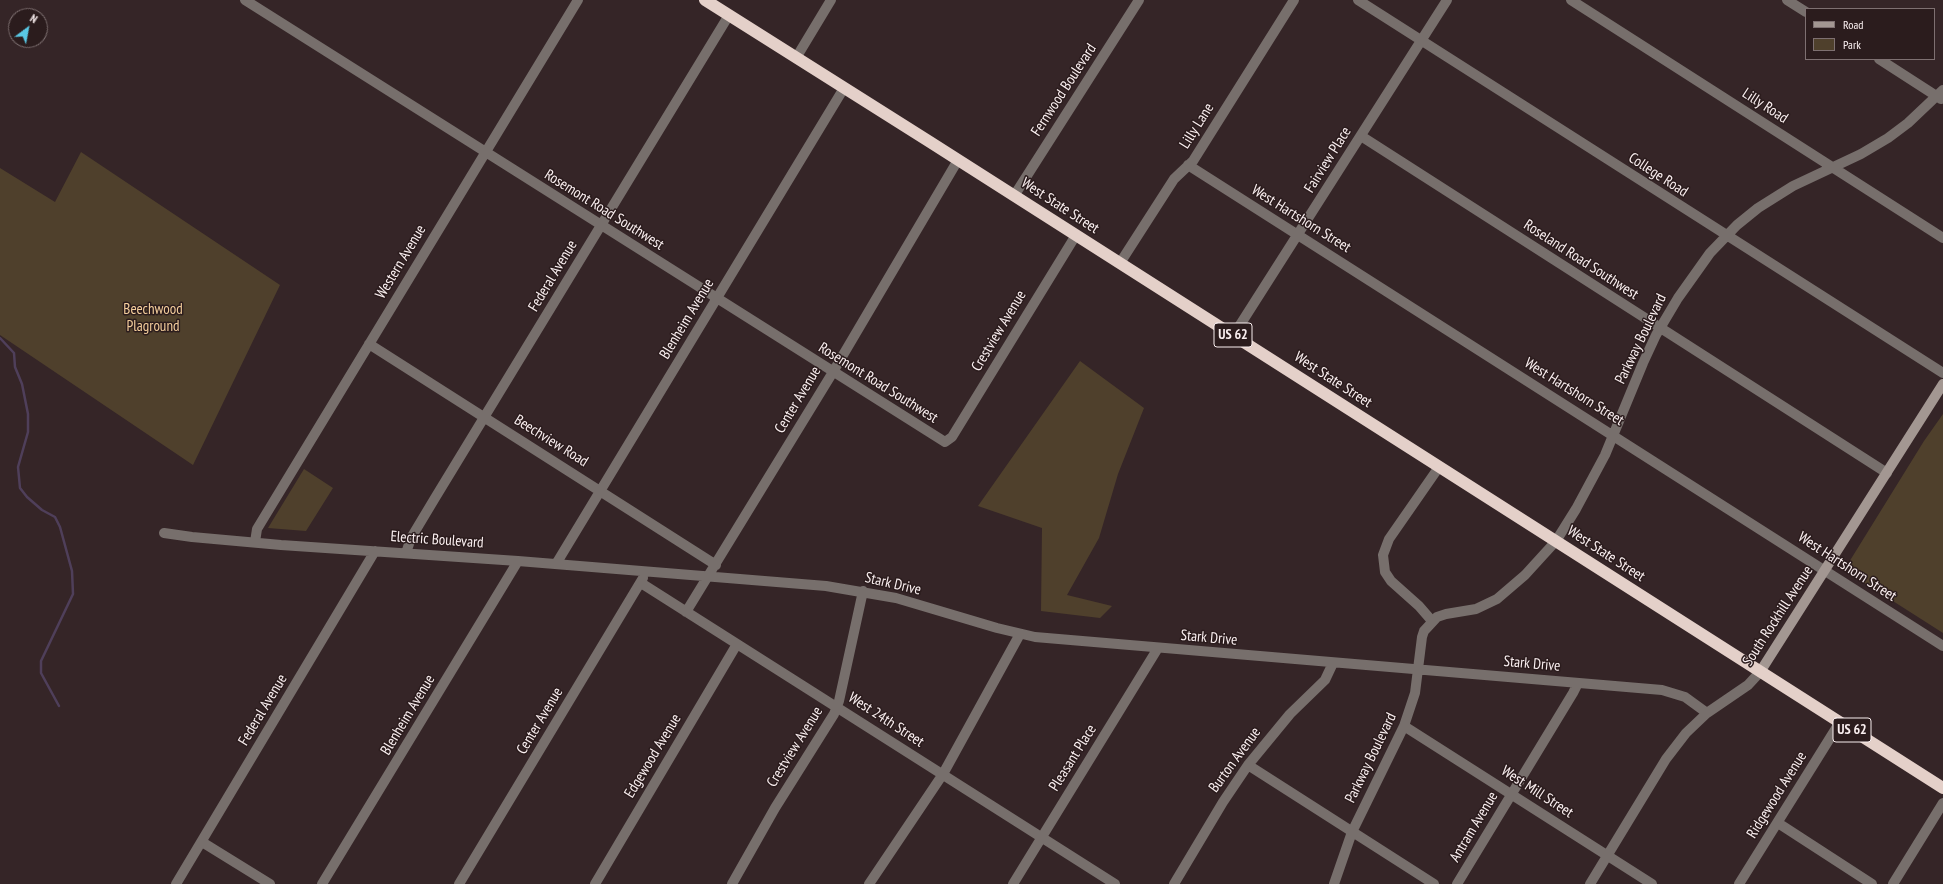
<!DOCTYPE html>
<style>
body{margin:0}
#map{position:relative;width:1943px;height:884px;overflow:hidden;background:#352527;font-family:"PT Sans Narrow",sans-serif}
canvas{display:block}
.legend{position:absolute;left:1805px;top:8px;width:130px;height:52px;box-sizing:border-box;background:#2b1c1d;border:1px solid #7e7071;margin:0;padding:5px 7px;list-style:none;font-size:12px;color:#faeff0}
.legend li{display:flex;align-items:center;gap:8px;height:20px}
.legend b{width:20px;border:1px solid #7e7071}
.north{position:absolute;left:8px;top:8px;width:40px;height:40px;box-sizing:border-box;background:#2b1c1d;border:1px solid #7e7071;border-radius:50%;rotate:32deg;font-size:11px;font-weight:700;line-height:16px;text-align:center;color:#faeff0}
.north::after{content:'';display:block;margin:auto;width:14px;height:18px;background:#59c8e5;clip-path:polygon(50% 0,100% 100%,50% 72%,0 100%)}
</style>
<div id="map">
<canvas width="1943" height="884"></canvas>
<ul class="legend">
<li><b style="height:5px;background:#a39792"></b>Road</li>
<li><b style="height:11px;background:#4f402c"></b>Park</li>
</ul>
<div class="north">N</div>
</div>
<script>
const g = document.querySelector('canvas').getContext('2d');
g.lineJoin = 'round';
function fill(path, color) {
  g.fillStyle = color;
  g.fill(path, 'evenodd');
}
function shape(rows) {
  const path = new Path2D();
  for (const r of rows) {
    path.moveTo(r[0], r[1]);
    for (let i = 2; i < r.length; i += 2) path.lineTo(r[i], r[i + 1]);
  }
  return path;
}
function strokePath(path, color, width, dash) {
  g.strokeStyle = color;
  g.lineWidth = width;
  g.lineCap = dash ? 'butt' : 'round';
  g.setLineDash(dash || []);
  g.stroke(path);
}
function write(font, color, halo, rows, align = 'center') {
  g.font = font + ' "PT Sans Narrow",sans-serif';
  g.lineWidth = 3;
  g.setLineDash([]);
  g.textBaseline = 'middle';
  g.strokeStyle = halo;
  g.fillStyle = color;
  for (const [text, x, y, turn = 0] of rows) {
    g.save();
    g.translate(x, y);
    g.rotate((+turn || 0) * Math.PI / 180);
    g.textAlign = isNaN(turn) ? turn : align;
    if (halo) g.strokeText(text, 0, 0);
    g.fillText(text, 0, 0);
    g.restore();
  }
}
fill(shape([
 [81,152,280,285,193,465,0,335,0,168,55,202],
 [1080,361,1144,408,1118,474,1099,538,1067,595,1112,606,1100,618,1041,611,1042,528,978,506],
 [1943,414,1943,633,1849,573,1846,567,1924,441],
 [304,469,333,488,306,531,268,528]
]), '#4f402c');
strokePath(shape([
 [0,338,14,353,15,367,22,384,28,414,28,432,18,467,20,488,27,497,42,510,55,517,60,527,72,571,73,594,41,661,41,673,59,706]
]), '#4f3f5a', 2.5);
strokePath(shape([
 [245,0,945,442,952,437,1076,235],
 [1358,0,1943,373],
 [1571,0,1943,238],
 [1787,0,1806,12],
 [796,58,831,0],
 [1879,59,1941,99],
 [1361,136,1887,473],
 [1188,165,1943,646],
 [1014,196,1139,0],
 [1120,263,1174,179,1193,161,1294,0],
 [1233,336,1447,0],
 [369,344,716,565],
 [164,533,192,537,281,545,518,561,826,586,896,598,997,628,1035,637,1662,690,1685,697,1707,713],
 [255,542,257,529,578,0],
 [406,553,411,538,435,498,729,15],
 [556,564,844,88],
 [641,583,1115,884],
 [686,612,833,372,958,160],
 [1432,621,1419,606,1391,581,1385,572,1383,555,1389,539,1439,467],
 [1404,726,1652,884],
 [1248,765,1434,884],
 [1778,823,1872,884],
 [202,842,270,884],
 [176,884,375,551],
 [322,884,518,561],
 [459,884,643,578],
 [595,884,737,644],
 [732,884,775,808,834,714,839,701,863,591],
 [869,884,943,774,1020,634],
 [1013,884,1158,648],
 [1174,884,1223,802,1248,765,1290,714,1325,680,1333,663],
 [1334,884,1352,832,1404,726,1415,693,1422,637,1424,631,1437,617,1446,614,1476,609,1497,599,1525,575,1556,541,1576,509,1605,455,1643,363,1656,335,1678,298,1710,253,1737,225,1758,208,1793,186,1861,154,1888,138,1908,123,1943,90],
 [1457,884,1573,693,1578,683],
 [1590,884,1666,759,1686,733,1707,713,1748,685,1760,672],
 [1739,884,1840,722],
 [1893,884,1943,803]
]), '#776f6c', 10);
strokePath(shape([
 [1760,672,1943,384]
]), '#a39792', 10);
strokePath(shape([
 [705,0,930,142,1943,788]
]), '#e4d0c9', 12);
for (const [x, y, w] of [
 [1233,335,38],
 [1852,730,38]
]) {
  const box = new Path2D();
  box.roundRect(x - w / 2, y - 12, w, 24, 3);
  g.fillStyle = '#2b1c1d';
  g.fill(box);
  strokePath(box, '#faeff0', 1);
}
write('bold 14px', '#faeff0', null, [
 ["US 62",1233,335],
 ["US 62",1852,730]
]);
write('15px', '#faeff0', '#2b1c1d', [
 ["Fernwood Boulevard",1064,90,-57],
 ["Lilly Road",1765,106,33],
 ["Lilly Lane",1197,126,-58],
 ["Fairview Place",1328,160,-58],
 ["College Road",1658,175,33],
 ["West State Street",1060,206,33],
 ["Rosemont Road Southwest",604,210,32],
 ["West Hartshorn Street",1301,219,32],
 ["Roseland Road Southwest",1581,260,33],
 ["Western Avenue",401,262,-59],
 ["Federal Avenue",553,276,-59],
 ["Blenheim Avenue",687,319,-59],
 ["Crestview Avenue",999,331,-59],
 ["Parkway Boulevard",1641,339,-64],
 ["West State Street",1333,380,33],
 ["Rosemont Road Southwest",878,383,32],
 ["West Hartshorn Street",1574,392,32],
 ["Center Avenue",798,400,-59],
 ["Beechview Road",551,441,32],
 ["Electric Boulevard",437,540,4],
 ["West State Street",1606,554,33],
 ["West Hartshorn Street",1847,567,33],
 ["Stark Drive",893,584,13],
 ["South Rockhill Avenue",1778,616,-57],
 ["Stark Drive",1209,638,5],
 ["Stark Drive",1532,664,5],
 ["Federal Avenue",263,710,-59],
 ["Blenheim Avenue",408,715,-59],
 ["West 24th Street",886,720,33],
 ["Center Avenue",540,721,-59],
 ["Crestview Avenue",795,747,-58],
 ["Edgewood Avenue",653,756,-59],
 ["Pleasant Place",1073,758,-58],
 ["Parkway Boulevard",1371,758,-64],
 ["Burton Avenue",1235,760,-54],
 ["West Mill Street",1537,792,33],
 ["Ridgewood Avenue",1777,795,-58],
 ["Antram Avenue",1474,827,-59]
]);
write('15px', '#f3cd9b', '#2b1c1d', [
 ["Beechwood",153,310],
 ["Plaground",153,327]
]);
</script>
